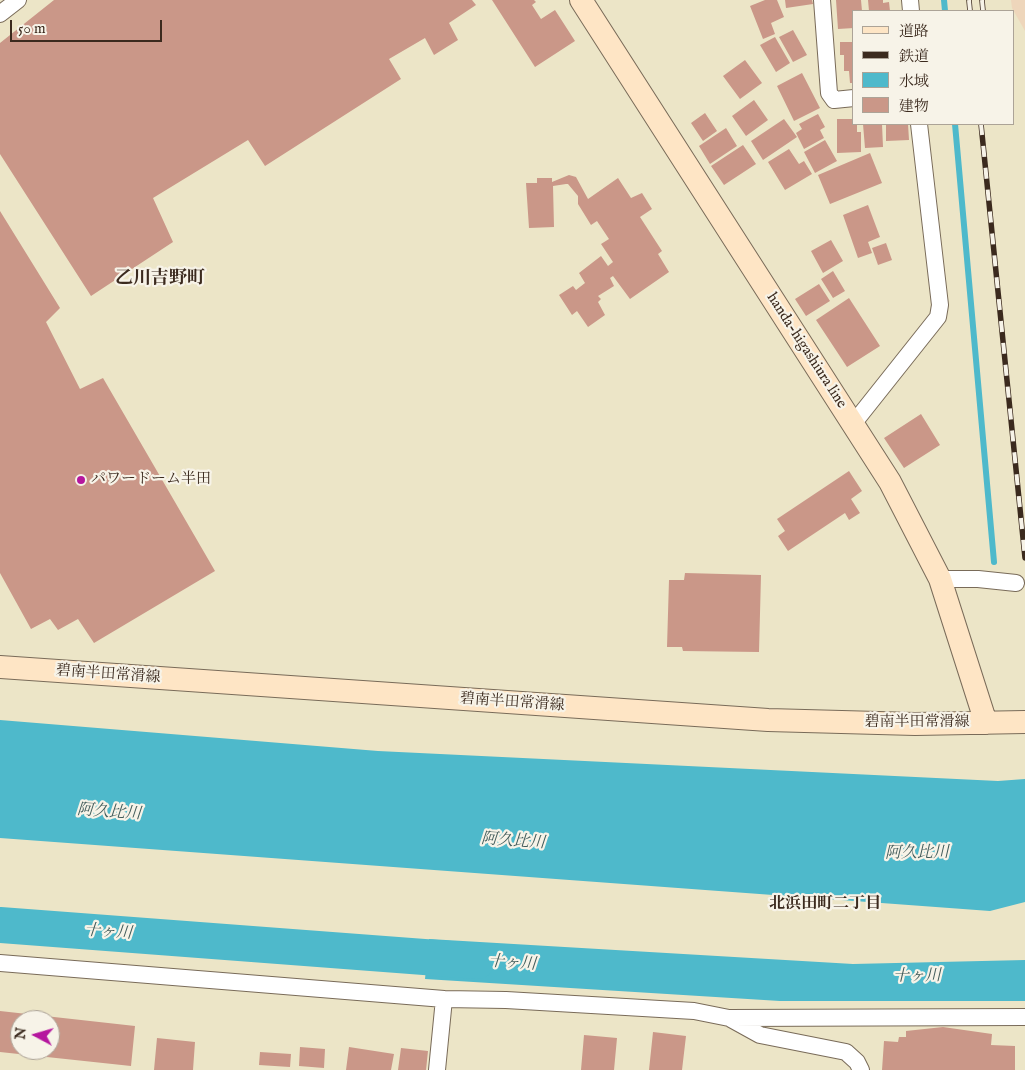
<!DOCTYPE html>
<meta charset="utf-8">
<style>
body{margin:0}
#map{position:relative;width:1025px;height:1070px;overflow:hidden;background:#ece5c7;font-family:"IM FELL English","Noto Serif JP",serif}
canvas{display:block}
.legend{position:absolute;left:852px;top:10px;width:162px;height:115px;box-sizing:border-box;background:#f7f3e8;border:1px solid #aca397;margin:0;padding:6px 9px;list-style:none;font-size:15px;color:#3b2a1e}
.legend li{display:flex;align-items:center;gap:10px;height:25px}
.legend b{width:25px;border:1px solid #aca397}
.north{position:absolute;left:10px;top:1010px;width:50px;height:50px;box-sizing:border-box;background:#f7f3e8;border:1px solid #aca397;border-radius:50%;rotate:276deg;font-size:14px;font-weight:700;line-height:20px;text-align:center;color:#3b2a1e}
.north::after{content:'';display:block;margin:auto;width:18px;height:22px;background:#b5179e;clip-path:polygon(50% 0,100% 100%,50% 72%,0 100%)}
.scale{position:absolute;left:10px;top:20px;width:152px;height:22px;box-sizing:border-box;border:2px solid #3b2a1e;border-top:0;padding-left:6px;font-size:15px;line-height:18px;white-space:nowrap;color:#3b2a1e;-webkit-text-stroke:4px #f7f3e8;paint-order:stroke}
</style>
<div id="map">
<canvas width="1025" height="1070"></canvas>
<ul class="legend">
<li><b style="height:6px;background:#fee5c5"></b>道路</li>
<li><b style="height:6px;background:#3b2a1e"></b>鉄道</li>
<li><b style="height:14px;background:#4eb9cb"></b>水域</li>
<li><b style="height:14px;background:#ca9788"></b>建物</li>
</ul>
<div class="north">N</div>
<div class="scale">50 m</div>
</div>
<script>
const g = document.querySelector('canvas').getContext('2d');
g.lineJoin = 'round';
function fill(path, color) {
  g.fillStyle = color;
  g.fill(path, 'evenodd');
}
function shape(rows) {
  const path = new Path2D();
  for (const r of rows) {
    path.moveTo(r[0], r[1]);
    for (let i = 2; i < r.length; i += 2) path.lineTo(r[i], r[i + 1]);
  }
  return path;
}
function strokePath(path, color, width, dash) {
  g.strokeStyle = color;
  g.lineWidth = width;
  g.lineCap = dash ? 'butt' : 'round';
  g.setLineDash(dash || []);
  g.stroke(path);
}
function write(font, color, halo, rows, align = 'center') {
  g.font = font + ' "IM FELL English","Noto Serif JP",serif';
  g.lineWidth = 4.5;
  g.setLineDash([]);
  g.textBaseline = 'middle';
  g.strokeStyle = halo;
  g.fillStyle = color;
  for (const [text, x, y, turn = 0] of rows) {
    g.save();
    g.translate(x, y);
    g.rotate((+turn || 0) * Math.PI / 180);
    g.textAlign = isNaN(turn) ? turn : align;
    if (halo) g.strokeText(text, 0, 0);
    g.fillText(text, 0, 0);
    g.restore();
  }
}
fill(shape([
 [1011,0,1025,0,1025,31,1012,8]
]), '#eed6bb');
fill(shape([
 [0,720,378,751,998,781,1025,779,1025,902,990,911,0,838],
 [429,939,853,964,1025,960,1025,1001,780,1001,425,979]
]), '#4eb9cb');
strokePath(shape([
 [944,0,945,11],
 [955,124,994,562]
]), '#4eb9cb', 6);
strokePath(shape([
 [0,925,477,961]
]), '#4eb9cb', 36);
fill(shape([
 [54,0,472,0,476,5,449,23,458,40,434,55,425,38,389,59,401,79,265,166,248,140,153,198,173,242,91,296,0,154,0,43],
 [492,0,534,0,536,2,532,5,541,19,555,10,575,41,535,67],
 [765,0,777,0,784,17,771,23,775,34,763,39,750,6],
 [785,0,812,0,813,4,786,8],
 [836,0,861,0,862,11,854,11,854,28,838,29],
 [868,0,883,0,883,3,889,2,890,11,869,11],
 [793,30,807,55,793,62,779,37],
 [775,37,790,63,776,72,760,45],
 [840,42,854,42,854,83,850,83,849,71,844,71,844,55,840,55],
 [745,60,762,83,740,99,723,76],
 [802,73,820,108,794,121,777,86],
 [754,100,768,120,746,136,732,116],
 [705,113,717,131,703,141,691,123],
 [818,114,825,127,820,130,824,138,804,149,796,133,802,129,799,124],
 [784,119,797,137,763,160,751,141],
 [837,119,854,119,854,124,857,124,857,132,861,132,861,152,837,153],
 [863,124,882,124,883,147,865,148],
 [886,124,908,124,909,140,886,141],
 [726,128,737,146,710,164,699,146],
 [825,140,837,161,815,173,804,152],
 [743,145,756,164,724,185,711,166],
 [789,149,799,164,804,161,812,174,785,190,768,162],
 [870,153,882,183,830,204,818,175],
 [569,175,576,177,588,199,618,178,631,198,642,193,652,209,640,217,662,251,658,254,669,272,630,299,613,276,610,278,614,286,598,296,601,299,598,302,605,315,588,327,577,311,572,315,559,295,573,286,576,290,585,283,579,273,601,256,608,266,613,262,601,244,609,239,597,221,591,225,578,204,578,196,568,184,566,184,553,186,554,227,529,228,526,183,537,183,537,178,552,178,552,182],
 [868,205,880,237,868,242,872,253,858,258,843,215],
 [0,211,60,308,46,322,80,389,103,378,215,571,94,643,78,619,58,630,50,619,31,629,0,573],
 [831,240,843,261,823,273,811,251],
 [886,243,892,260,878,265,872,248],
 [833,271,845,291,833,298,821,279],
 [819,284,830,301,806,316,795,299],
 [849,298,880,346,847,367,816,320],
 [921,414,940,445,904,468,884,438],
 [849,471,862,491,851,499,860,513,849,520,845,513,788,551,778,536,785,531,777,519],
 [685,573,761,575,759,652,683,651,682,647,667,647,669,580,684,580],
 [0,1011,135,1026,131,1066,0,1052],
 [20,1020,50,1020,50,1050,20,1050],
 [943,1027,992,1034,991,1045,1015,1046,1015,1070,882,1070,884,1041,898,1042,899,1037,906,1037,906,1031],
 [653,1032,686,1036,682,1070,649,1070],
 [584,1035,617,1038,614,1070,581,1070],
 [157,1038,195,1042,193,1070,154,1070],
 [300,1047,325,1049,324,1068,299,1066],
 [349,1047,394,1054,391,1070,346,1070],
 [401,1048,428,1051,426,1070,398,1070],
 [260,1052,291,1054,290,1067,259,1065]
]), '#ca9788');
const street = shape([
 [822,0,829,93,834,100,854,98],
 [910,0,911,11],
 [0,14,18,0],
 [853,424,938,317,940,305,919,124],
 [940,579,978,579,1016,583],
 [0,963,444,999,506,1000,694,1011,729,1018,1025,1017],
 [731,1019,760,1035,846,1052,857,1062,861,1070],
 [437,1070,444,999]
]);
const secondary = shape([
 [581,0,890,482,940,579,986,723],
 [0,667,768,720,915,724,1025,722]
]);
strokePath(street, '#796b59', 18);
strokePath(secondary, '#796b59', 24);
strokePath(street, '#fff', 16);
strokePath(secondary, '#fee5c5', 22);
const rail = shape([
 [969,0,970,11],
 [982,0,983,11],
 [981,124,1025,558]
]);
strokePath(rail, '#3b2a1e', 5.5);
strokePath(rail, '#f7f3e8', 4, [11]);
for (const [x, y, r, color] of [
 [81,480,5,"#b5179e"]
]) {
  const dot = new Path2D();
  dot.arc(x, y, r, 0, 2 * Math.PI);
  g.fillStyle = color;
  g.fill(dot);
  strokePath(dot, '#f7f3e8', 2);
}
write('15px', '#3b2a1e', '#f7f3e8', [
 ["handa-higashiura line",806,351,57],
 ["碧南半田常滑線",108,675,4],
 ["碧南半田常滑線",512,703,4],
 ["碧南半田常滑線",917,723]
]);
write('15px', '#3b2a1e', '#f7f3e8', [
 ["パワードーム半田",91,480]
], 'left');
write('italic 16px', '#425c5b', '#f7f3e8', [
 ["阿久比川",109,813,4],
 ["阿久比川",513,842,4],
 ["阿久比川",917,854,-1],
 ["十ヶ川",108,933,4],
 ["十ヶ川",512,964,4],
 ["十ヶ川",917,977,-1]
]);
write('bold 16px', '#3b2a1e', '#f7f3e8', [
 ["北浜田町二丁目",825,905]
]);
write('bold 18px', '#3b2a1e', '#f7f3e8', [
 ["乙川吉野町",160,279]
]);
</script>
